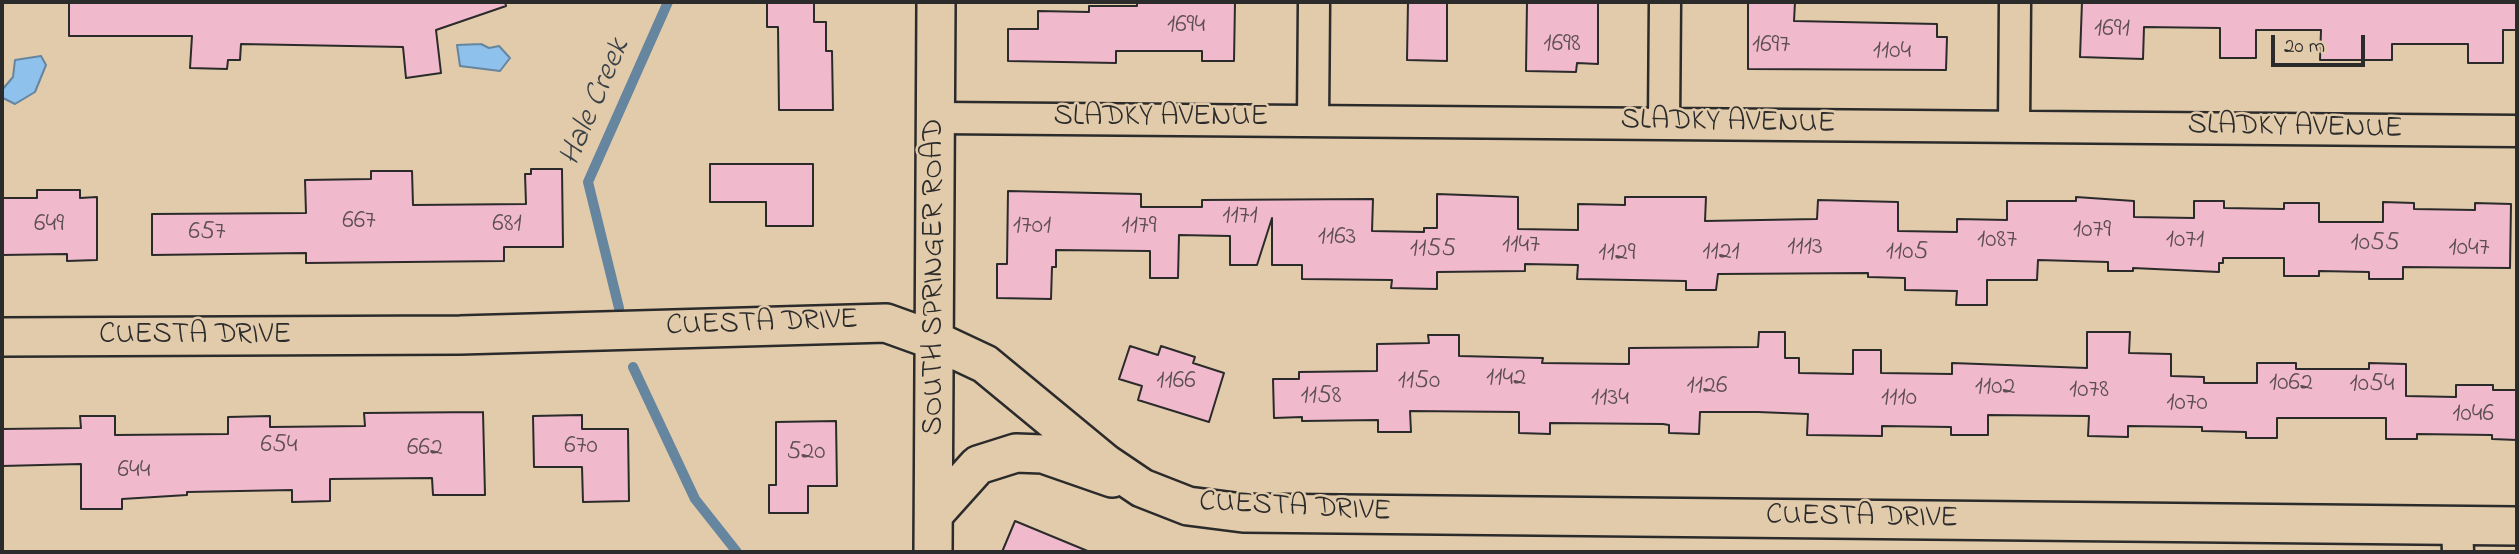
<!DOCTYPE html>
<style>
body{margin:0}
#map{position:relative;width:2519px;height:554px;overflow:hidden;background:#e2cbab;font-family:"Indie Flower",sans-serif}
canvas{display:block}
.frame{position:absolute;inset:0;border:4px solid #2b2b2b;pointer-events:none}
.scale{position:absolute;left:2271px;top:35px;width:94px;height:32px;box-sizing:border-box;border:4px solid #2b2b2b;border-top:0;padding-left:9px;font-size:21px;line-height:24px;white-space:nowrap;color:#2b2b2b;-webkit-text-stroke:5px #e2cbab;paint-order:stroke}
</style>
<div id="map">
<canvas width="2519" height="554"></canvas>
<div class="frame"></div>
<div class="scale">20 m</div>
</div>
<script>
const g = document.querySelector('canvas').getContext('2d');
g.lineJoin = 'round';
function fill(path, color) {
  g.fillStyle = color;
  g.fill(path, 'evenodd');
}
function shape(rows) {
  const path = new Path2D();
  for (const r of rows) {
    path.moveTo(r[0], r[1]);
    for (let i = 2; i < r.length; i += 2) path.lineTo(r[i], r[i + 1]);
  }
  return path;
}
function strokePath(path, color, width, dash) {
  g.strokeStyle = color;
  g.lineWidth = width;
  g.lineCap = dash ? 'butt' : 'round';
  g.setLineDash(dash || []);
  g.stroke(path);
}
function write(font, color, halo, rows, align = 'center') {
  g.font = font + ' "Indie Flower",sans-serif';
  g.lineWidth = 5;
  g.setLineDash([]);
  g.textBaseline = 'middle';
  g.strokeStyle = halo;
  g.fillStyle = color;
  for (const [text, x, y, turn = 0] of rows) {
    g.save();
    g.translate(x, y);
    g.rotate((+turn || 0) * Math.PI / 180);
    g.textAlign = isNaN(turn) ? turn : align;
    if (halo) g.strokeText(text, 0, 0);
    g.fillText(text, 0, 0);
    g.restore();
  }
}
const water = shape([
 [481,44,489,48,499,46,510,58,500,71,460,66,457,45,481,44],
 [41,56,46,65,35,92,15,104,3,98,2,90,13,77,15,60,41,56]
]);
fill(water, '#8ec1eb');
strokePath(water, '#66859e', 2);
strokePath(shape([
 [619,308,588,182,668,2],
 [633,367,695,499,737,552]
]), '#66859e', 10);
const building = shape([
 [69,2,505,2,506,6,436,30,441,73,406,78,403,47,241,44,240,60,228,60,227,69,190,68,192,36,69,36,69,2],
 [767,2,814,2,814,22,826,22,826,51,832,51,833,110,779,110,778,27,767,27,767,2],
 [1137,2,1235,2,1234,61,1202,61,1202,51,1116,51,1116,63,1008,61,1008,29,1038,29,1038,11,1089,12,1089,6,1137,6,1137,2],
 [1408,2,1447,2,1447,61,1407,60,1408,2],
 [1527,2,1598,2,1598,64,1577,63,1576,72,1526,71,1527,2],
 [1748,2,1795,2,1794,21,1937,24,1937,37,1947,37,1946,70,1748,69,1748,2],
 [2082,2,2517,2,2517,30,2503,30,2503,63,2468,63,2468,44,2392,44,2392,60,2320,60,2321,30,2256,30,2256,58,2220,58,2220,28,2144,27,2143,59,2080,57,2082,2],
 [710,164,813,164,813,226,766,226,766,202,710,202,710,164],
 [531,169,562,169,563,247,504,247,504,261,306,263,306,253,152,255,152,214,306,213,305,180,371,179,371,171,412,171,413,205,526,204,525,174,531,174,531,169],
 [37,190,80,190,80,198,97,197,97,260,67,261,67,254,2,255,2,198,37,198,37,190],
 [1008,191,1141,194,1141,207,1202,207,1202,200,1373,199,1372,231,1424,232,1424,228,1437,228,1437,194,1518,197,1518,229,1578,230,1578,204,1625,205,1625,197,1706,197,1705,221,1817,219,1818,200,1898,202,1898,231,1957,232,1957,219,2007,220,2007,201,2076,201,2076,197,2134,201,2134,217,2194,218,2194,201,2224,201,2224,208,2284,209,2284,203,2319,203,2319,222,2383,222,2383,202,2414,203,2414,209,2475,210,2475,203,2511,204,2510,268,2403,267,2403,279,2369,279,2369,272,2319,271,2319,276,2284,276,2284,258,2223,258,2223,263,2219,263,2219,272,2133,268,2133,271,2108,271,2108,262,2038,260,2037,280,1987,280,1987,305,1956,305,1957,291,1905,290,1905,278,1868,277,1868,273,1718,274,1716,290,1686,290,1686,281,1577,279,1578,265,1525,264,1525,271,1437,272,1437,289,1391,288,1392,280,1302,279,1302,265,1272,265,1272,218,1257,265,1230,265,1230,236,1179,235,1178,278,1150,278,1150,251,1056,250,1056,267,1052,267,1051,299,997,298,997,264,1007,264,1008,191],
 [1759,332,1785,332,1785,358,1799,358,1799,373,1853,374,1853,350,1881,350,1881,373,1952,374,1952,363,2087,368,2087,332,2130,332,2129,353,2171,354,2171,376,2204,377,2204,383,2257,383,2257,363,2296,363,2296,369,2369,369,2369,363,2406,364,2406,396,2456,397,2456,385,2493,385,2493,390,2517,390,2517,440,2492,439,2492,435,2417,434,2417,439,2386,439,2386,418,2277,418,2277,438,2246,438,2246,432,2202,431,2202,427,2128,426,2128,437,2088,436,2089,416,1988,415,1988,435,1951,435,1951,427,1882,426,1882,436,1807,435,1808,414,1758,412,1700,412,1699,434,1669,433,1669,425,1663,424,1550,423,1550,434,1519,433,1519,412,1410,411,1411,432,1378,432,1378,420,1302,421,1302,417,1274,418,1273,379,1299,379,1299,372,1377,371,1377,344,1429,343,1428,335,1459,335,1459,356,1543,358,1542,363,1629,364,1629,348,1758,347,1759,332],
 [1130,346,1158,355,1161,346,1195,357,1193,363,1224,373,1209,422,1138,400,1142,386,1119,379,1130,346],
 [483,412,485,495,433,495,432,478,330,479,330,501,292,502,292,490,187,492,187,495,122,499,122,509,81,509,81,464,2,466,2,429,81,428,80,416,115,416,115,435,228,434,228,417,270,416,270,427,365,426,364,413,483,412],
 [582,415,582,429,628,429,629,501,583,502,582,467,534,467,533,416,582,415],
 [836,421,837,486,808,486,808,513,769,513,769,485,776,485,776,422,836,421],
 [1015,521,1090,552,1002,552,1015,521]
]);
fill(building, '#f1b9cc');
strokePath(building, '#2b2b2b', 2);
const minor = shape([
 [938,118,2517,131],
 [1313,120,1314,2],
 [1664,123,1665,2],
 [2014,126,2015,2],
 [2457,525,2458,552]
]);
const tertiary = shape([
 [2,337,460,335,886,323,936,341,985,364,1105,463,1142,488,1188,506,1243,513,2517,526],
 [934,514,978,465,1016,453,1043,454,1112,478],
 [933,552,936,2]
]);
strokePath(minor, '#2b2b2b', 35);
strokePath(tertiary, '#2b2b2b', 42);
strokePath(minor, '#e2cbab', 30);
strokePath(tertiary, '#e2cbab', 37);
write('26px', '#5c4e53', null, [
 ["1694",1186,27],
 ["1691",2112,31],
 ["1698",1562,46],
 ["1697",1771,47],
 ["1104",1892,53],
 ["1171",1240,218],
 ["667",359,223],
 ["649",49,226],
 ["681",507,226],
 ["1701",1032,228],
 ["1179",1139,228],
 ["1079",2092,232],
 ["657",207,234],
 ["1163",1337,239],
 ["1087",1997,242],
 ["1071",2185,242],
 ["1055",2375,245],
 ["1147",1521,247],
 ["1113",1805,249],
 ["1047",2469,250],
 ["1155",1433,251],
 ["1121",1721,254],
 ["1105",1907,254],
 ["1129",1617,255],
 ["1142",1506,380],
 ["1166",1176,383],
 ["1150",1419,383],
 ["1062",2291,385],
 ["1054",2372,386],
 ["1126",1707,388],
 ["1102",1995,389],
 ["1078",2089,392],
 ["1158",1321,398],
 ["1134",1610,400],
 ["1110",1899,400],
 ["1070",2187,405],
 ["1046",2473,416],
 ["654",279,447],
 ["670",581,448],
 ["662",425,450],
 ["520",806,454],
 ["644",134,472]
]);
write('30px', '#2b2b2b', '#e2cbab', [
 ["SLADKY AVENUE",1161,119],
 ["SLADKY AVENUE",1728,124,1],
 ["SLADKY AVENUE",2295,129,1],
 ["SOUTH SPRINGER ROAD",936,277,-90],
 ["CUESTA DRIVE",762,325,-2],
 ["CUESTA DRIVE",195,337],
 ["CUESTA DRIVE",1295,509,3],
 ["CUESTA DRIVE",1862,519,1]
]);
write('italic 32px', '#3a4248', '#e2cbab', [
 ["Hale Creek",597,103,-67]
]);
</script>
